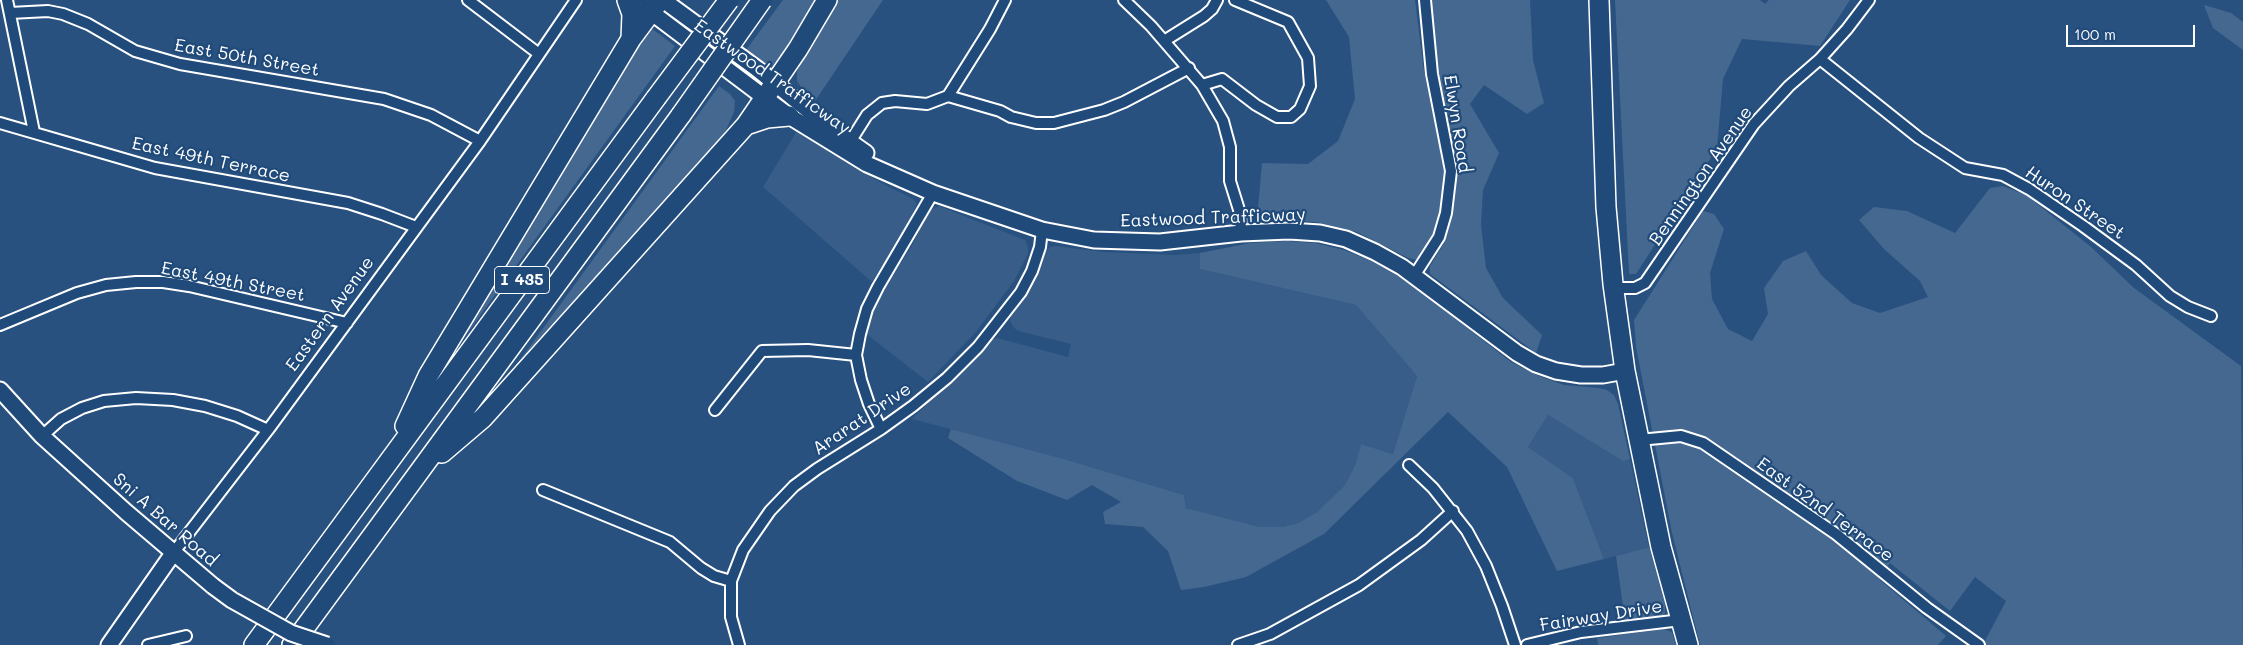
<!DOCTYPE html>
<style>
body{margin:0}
#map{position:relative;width:2243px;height:645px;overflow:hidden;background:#28517f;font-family:Mali,sans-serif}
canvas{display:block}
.scale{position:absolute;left:2066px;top:25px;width:129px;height:22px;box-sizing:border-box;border:2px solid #fff;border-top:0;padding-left:6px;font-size:15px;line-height:18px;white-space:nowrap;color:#fff;-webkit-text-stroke:4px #1f4a7a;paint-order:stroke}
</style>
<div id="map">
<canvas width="2243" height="645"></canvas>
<div class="scale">100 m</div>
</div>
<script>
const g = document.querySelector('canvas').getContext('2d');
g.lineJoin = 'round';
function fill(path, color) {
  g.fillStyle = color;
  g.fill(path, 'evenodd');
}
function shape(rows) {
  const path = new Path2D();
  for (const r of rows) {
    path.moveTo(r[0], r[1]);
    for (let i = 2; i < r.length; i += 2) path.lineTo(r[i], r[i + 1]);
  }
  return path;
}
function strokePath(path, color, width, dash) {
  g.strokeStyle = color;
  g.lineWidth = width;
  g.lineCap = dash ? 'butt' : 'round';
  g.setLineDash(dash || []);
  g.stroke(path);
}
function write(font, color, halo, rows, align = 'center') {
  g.font = font + ' Mali,sans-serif';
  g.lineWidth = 4.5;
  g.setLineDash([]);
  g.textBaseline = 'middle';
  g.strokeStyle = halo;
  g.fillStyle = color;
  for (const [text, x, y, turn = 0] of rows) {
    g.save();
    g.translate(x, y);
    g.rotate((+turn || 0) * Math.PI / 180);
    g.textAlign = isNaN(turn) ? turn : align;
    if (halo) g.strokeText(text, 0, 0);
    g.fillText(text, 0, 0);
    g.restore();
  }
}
fill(shape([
 [798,129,841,159,885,185,913,199,917,203,903,234,872,282,763,187],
 [939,206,1025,240,1028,246,1028,254,1014,281,976,332,928,382,865,333,879,297,913,244,925,218,930,210],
 [1056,246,1104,252,1175,255,1200,253,1200,269,1356,305,1417,376,1393,454,1361,444,1355,465,1345,485,1317,512,1300,522,1283,527,1260,527,1186,508,1184,495,1064,459,912,419,991,340,997,338,1068,357,1071,344,1018,331,1013,327,1010,321,1011,315,1037,277,1045,253,1050,247],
 [1548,415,1623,460,1630,459,1649,547,1604,559,1573,478,1528,447]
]), '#375d88');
fill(shape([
 [783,0,821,0,779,73,746,50],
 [835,0,883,0,813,104,797,81,797,71],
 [1326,0,1415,0,1424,71,1444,168,1444,198,1436,230,1417,260,1408,258,1357,232,1316,222,1257,219,1262,163,1308,164,1338,141,1355,99,1349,37],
 [1430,0,1530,0,1533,60,1544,103,1527,114,1484,85,1470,104,1499,153,1483,190,1481,225,1486,268,1503,298,1542,335,1536,353,1430,274,1430,266,1443,245,1454,203,1458,173,1437,73],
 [1615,0,1760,0,1765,4,1769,0,1850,0,1820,46,1742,39,1723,79,1717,148,1636,274,1629,274],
 [2204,5,2231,13,2243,22,2243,50,2213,28],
 [647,25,675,46,451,356],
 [719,86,730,94,735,101,734,112,726,130,697,171,504,382],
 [2003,186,2026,195,2090,246,2134,288,2241,366,2243,645,1985,645,1986,639,2006,601,1975,577,1950,611,1890,563,1879,579,1946,636,1938,645,1700,645,1672,533,1636,347,1634,320,1703,211,1714,214,1724,229,1710,273,1712,299,1728,329,1752,341,1768,314,1764,288,1783,261,1806,251,1821,275,1852,303,1880,313,1928,297,1920,281,1884,249,1859,220,1874,207,1907,211,1955,233,1990,188],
 [1286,241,1315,243,1344,250,1369,260,1395,273,1416,288,1511,362,1539,376,1564,385,1599,388,1607,390,1614,395,1618,404,1630,459,1623,461,1548,415,1528,447,1573,478,1604,559,1557,571,1507,467,1448,412,1324,534,1246,577,1204,587,1181,590,1168,551,1143,527,1105,524,1103,512,1121,502,1092,485,1067,500,1017,481,948,438,951,429,1064,459,1184,495,1186,508,1260,527,1283,527,1300,522,1317,512,1345,485,1355,465,1361,444,1393,454,1417,376,1356,305,1200,269,1200,253,1250,243],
 [1649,547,1665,604,1665,613,1661,617,1625,621,1616,556],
 [1664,629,1672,632,1676,645,1598,645,1597,638]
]), '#446890');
const street = shape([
 [7,0,34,132],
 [468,0,539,54],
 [1124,0,1151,26,1202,85,1222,79,1256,105,1277,117,1291,117,1300,109,1310,86,1308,58,1288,22,1235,0],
 [10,13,48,11,63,14,88,24,135,51,180,64,384,99,431,115,480,141],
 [1164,41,1204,16,1212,9,1217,0],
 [1820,59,1919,138,1965,168,2003,175,2029,189,2083,226,2136,265,2170,296,2188,307,2211,316],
 [1202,85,1223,121,1230,147,1230,181,1240,213,1241,233],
 [948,96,1000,111,1011,117,1036,123,1054,123,1104,110,1124,102,1189,68],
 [0,123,155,168,348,203,382,214,416,227],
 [850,142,867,115,882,103,895,101,927,104,948,96,990,29,1005,0],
 [1414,276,1439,237,1446,213,1451,171,1432,74,1425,0],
 [1614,288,1635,288,1645,283,1754,124,1789,86,1820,59,1847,29,1869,0],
 [0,325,77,293,106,285,136,282,163,282,189,286,347,323],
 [715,410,762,351,808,350,856,355],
 [881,429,869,404,861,380,856,355,860,334,867,309,878,287,933,193],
 [42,436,61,419,82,408,104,401,136,398,173,400,205,406,237,416,268,430],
 [1639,440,1681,436,1703,443,1836,534,1927,608,1979,645],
 [1409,465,1433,488,1467,531,1486,566,1502,606,1515,645],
 [543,490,670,542,701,568,714,576,731,581],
 [174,552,268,430,480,141,576,0],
 [148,645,186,636],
 [739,645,731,617,731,581,743,550,770,511,794,486,817,469,881,429,913,406,947,378,978,347,1021,292,1032,271,1040,247,1042,230],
 [1238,645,1270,634,1359,585,1421,540,1453,511],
 [1527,645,1581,632,1681,620]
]);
const secondary = shape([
 [635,0,789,116,867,164,933,193,1042,230,1094,240,1160,242,1241,233,1289,231,1320,233,1346,239,1375,252,1402,267,1517,353,1536,364,1556,371,1581,375,1603,375,1625,371],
 [663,0,756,68,829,127,866,153],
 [0,390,42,436,126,512,213,586],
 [109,645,174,552]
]);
const highway = shape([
 [627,0,632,14,631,39],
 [1599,0,1606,207,1613,284,1625,371,1661,547,1688,645],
 [746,125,767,118,789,116],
 [405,426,428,376,631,39,660,0],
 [442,453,483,418,746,125,798,49,827,0],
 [254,645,656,98],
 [292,645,681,115]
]);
strokePath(street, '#fff', 14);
strokePath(secondary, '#fff', 19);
strokePath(highway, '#fff', 22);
strokePath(street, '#1f4a7a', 10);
strokePath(secondary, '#1f4a7a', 15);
strokePath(highway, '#1f4a7a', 19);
const secondaryBridge = shape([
 [213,586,232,600,291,633,327,645]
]);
const highwayBridge = shape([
 [656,98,729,0],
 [681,115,762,0]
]);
strokePath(secondaryBridge, '#fff', 19, []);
strokePath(highwayBridge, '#fff', 22, []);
strokePath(secondaryBridge, '#1f4a7a', 15);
strokePath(highwayBridge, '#1f4a7a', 19);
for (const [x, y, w] of [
 [522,280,55]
]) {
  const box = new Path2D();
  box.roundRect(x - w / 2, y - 13.5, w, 27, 4);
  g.fillStyle = '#1f4a7a';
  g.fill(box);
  strokePath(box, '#fff', 1);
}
write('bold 16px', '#fff', null, [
 ["I 435",522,280]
]);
write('18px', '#fff', '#1f4a7a', [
 ["East 50th Street",247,58,10],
 ["Eastwood Trafficway",772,77,35],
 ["Elwyn Road",1457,124,81],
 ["East 49th Terrace",211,160,12],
 ["Bennington Avenue",1701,176,-55],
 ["Huron Street",2075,203,34],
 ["Eastwood Trafficway",1213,218,-2],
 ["East 49th Street",233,282,11],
 ["Eastern Avenue",330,314,-54],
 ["Ararat Drive",862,419,-34],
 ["East 52nd Terrace",1825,510,36],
 ["Sni A Bar Road",165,520,41],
 ["Fairway Drive",1601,616,-9]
]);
</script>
